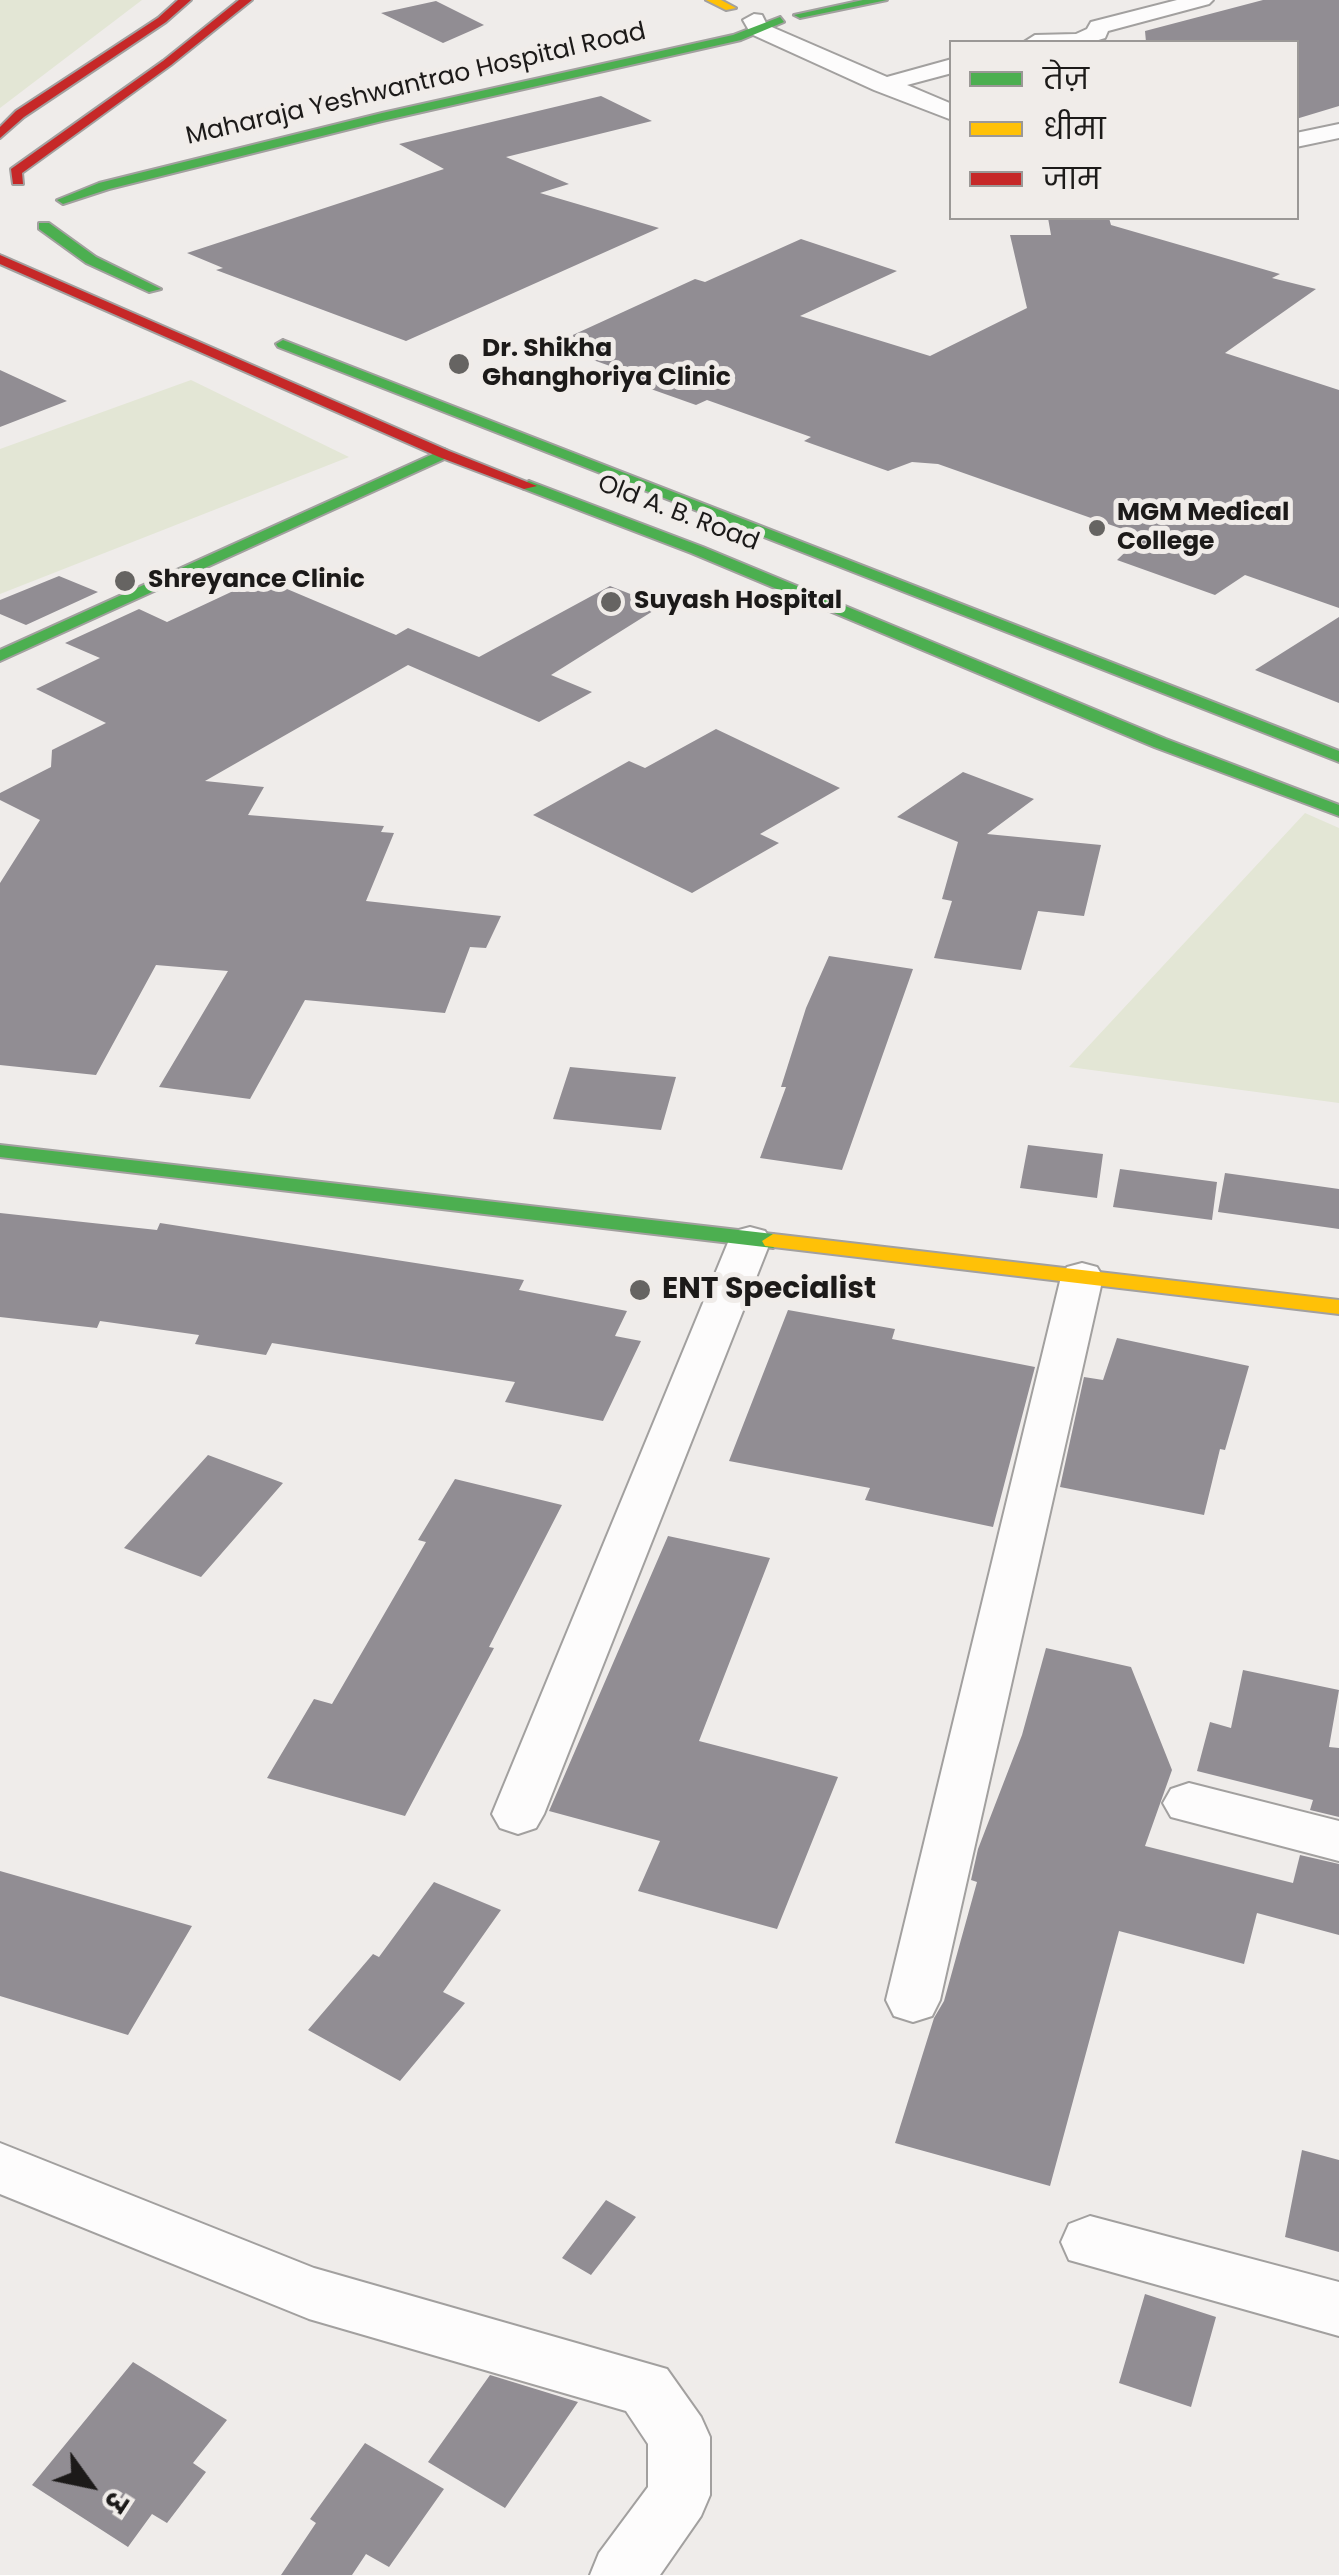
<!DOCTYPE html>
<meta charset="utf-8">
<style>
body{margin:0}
#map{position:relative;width:1339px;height:2575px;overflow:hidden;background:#efecea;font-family:Poppins,"Noto Sans Devanagari",sans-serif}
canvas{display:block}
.legend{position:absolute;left:949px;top:40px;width:350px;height:180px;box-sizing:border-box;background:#f0ece9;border:2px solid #9b9896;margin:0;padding:12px 18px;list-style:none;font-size:30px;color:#1c1a19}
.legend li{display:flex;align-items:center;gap:20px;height:50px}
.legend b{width:50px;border:2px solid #9b9896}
.north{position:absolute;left:40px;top:2435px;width:100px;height:100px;-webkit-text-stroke:8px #f0ece9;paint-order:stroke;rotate:123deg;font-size:28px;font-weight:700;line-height:40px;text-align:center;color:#1c1a19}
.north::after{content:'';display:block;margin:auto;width:35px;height:45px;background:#1c1a19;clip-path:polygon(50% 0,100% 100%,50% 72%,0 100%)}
</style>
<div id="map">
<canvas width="1339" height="2575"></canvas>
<ul class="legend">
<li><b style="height:12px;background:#4caf50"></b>तेज़</li>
<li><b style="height:12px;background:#ffc107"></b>धीमा</li>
<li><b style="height:12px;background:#c62828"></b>जाम</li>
</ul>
<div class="north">उ</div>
</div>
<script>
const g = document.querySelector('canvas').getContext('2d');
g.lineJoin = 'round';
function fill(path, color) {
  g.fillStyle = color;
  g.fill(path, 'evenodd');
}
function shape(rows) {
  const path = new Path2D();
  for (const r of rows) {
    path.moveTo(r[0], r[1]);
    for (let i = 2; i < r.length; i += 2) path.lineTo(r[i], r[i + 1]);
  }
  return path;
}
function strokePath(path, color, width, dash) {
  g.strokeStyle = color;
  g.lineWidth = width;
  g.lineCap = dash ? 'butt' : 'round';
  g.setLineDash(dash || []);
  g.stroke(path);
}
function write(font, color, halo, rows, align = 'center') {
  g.font = font + ' Poppins,sans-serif';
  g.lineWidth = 10;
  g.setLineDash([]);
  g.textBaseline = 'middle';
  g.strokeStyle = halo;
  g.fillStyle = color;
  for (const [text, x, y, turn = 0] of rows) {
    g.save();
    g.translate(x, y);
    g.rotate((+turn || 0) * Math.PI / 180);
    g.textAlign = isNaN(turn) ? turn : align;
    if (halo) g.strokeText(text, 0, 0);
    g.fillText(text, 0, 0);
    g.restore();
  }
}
fill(shape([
 [0,0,142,0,0,108],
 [191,380,349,457,0,594,0,449],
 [1305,813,1339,828,1339,1103,1069,1067]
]), '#e3e6d5');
fill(shape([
 [1263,0,1339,0,1339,106,1296,119,1296,42,1146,42,1145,31],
 [436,1,484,25,443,43,381,13],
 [601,96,652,121,506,157,569,184,540,193,659,228,406,341,216,270,223,268,187,253,444,169,399,144],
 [1048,218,1109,218,1111,225,1280,274,1272,278,1316,289,1225,353,1339,390,1339,608,1245,575,1215,595,1117,560,1142,536,938,464,912,462,888,471,804,441,811,437,707,400,696,405,600,371,610,366,551,345,695,279,705,282,801,239,897,271,800,316,930,356,1027,308,1010,235,1051,235],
 [0,370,67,401,0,427],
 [59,576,98,592,26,625,0,614,0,600],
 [261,578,396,635,408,628,479,657,610,586,661,606,551,675,592,692,539,722,408,665,205,781,264,787,248,815,384,826,381,832,394,833,366,901,501,916,486,948,470,947,445,1013,305,1000,250,1099,159,1087,228,971,156,965,96,1075,0,1065,0,883,40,820,0,800,0,793,51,767,52,750,106,723,36,689,100,658,65,643,139,609,167,622],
 [1339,617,1339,703,1255,670],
 [716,729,840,788,760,834,779,843,692,893,533,815,629,761,645,768],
 [963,772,1034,799,987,834,1101,845,1084,916,1038,911,1021,970,934,958,952,901,942,899,958,842,897,817],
 [829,956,913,969,842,1170,760,1158,786,1087,781,1087,806,1008],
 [570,1067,676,1077,661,1130,553,1119],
 [1028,1145,1103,1154,1097,1198,1020,1188],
 [1120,1169,1217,1182,1212,1220,1113,1207],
 [1225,1173,1339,1189,1339,1229,1218,1212],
 [0,1213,157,1230,160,1223,524,1280,519,1290,627,1311,615,1336,641,1341,603,1421,505,1402,515,1382,272,1343,266,1355,195,1344,199,1335,100,1321,97,1328,0,1317],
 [788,1310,895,1329,892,1339,1035,1367,993,1527,865,1500,870,1488,729,1461],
 [1117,1338,1249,1366,1225,1450,1220,1449,1204,1515,1060,1487,1084,1377,1103,1380],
 [208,1455,283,1483,201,1577,124,1548],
 [455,1479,562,1505,489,1647,494,1648,405,1816,267,1778,314,1699,332,1704,426,1542,418,1540],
 [668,1536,770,1558,699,1741,838,1777,777,1929,638,1891,660,1841,549,1811],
 [1046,1648,1131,1667,1172,1770,1145,1846,1293,1883,1300,1855,1339,1864,1339,1935,1257,1913,1244,1964,1119,1931,1050,2186,895,2143,934,2018,944,2001,977,1882,971,1880,978,1849,1022,1735],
 [1243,1670,1339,1690,1329,1747,1339,1748,1339,1817,1310,1810,1313,1800,1197,1771,1210,1722,1231,1728],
 [0,1871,192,1926,128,2035,0,1996],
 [434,1882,501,1910,443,1992,465,2003,400,2081,308,2030,373,1954,379,1957],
 [1302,2150,1339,2160,1339,2252,1285,2237],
 [606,2200,636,2217,591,2275,562,2258],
 [1145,2294,1216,2317,1191,2407,1119,2383],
 [133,2362,227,2420,193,2463,206,2472,167,2523,152,2514,128,2547,32,2485],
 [490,2375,578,2402,505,2508,428,2462],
 [365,2443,444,2489,389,2567,366,2554,352,2575,281,2575,316,2523,310,2519]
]), '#918d93');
const street = shape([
 [1177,0,1213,0,1209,4,1108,31,1105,38,1092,42,1024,42,1035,35,1076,34,1087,29,1091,22,1177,0],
 [754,14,762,15,767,25,887,77,952,59,952,73,907,85,952,104,952,120,874,90,751,34,743,20,754,14],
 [1339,124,1339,138,1296,147,1296,133,1339,124],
 [750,1227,765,1231,771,1240,544,1814,536,1828,518,1834,500,1828,492,1814,729,1240,735,1231,750,1227],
 [1082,1263,1097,1267,1103,1277,940,2000,932,2016,913,2022,894,2016,886,2000,1061,1277,1067,1267,1082,1263],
 [1189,1783,1339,1821,1339,1861,1171,1817,1163,1803,1171,1789,1189,1783],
 [0,2143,314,2268,667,2369,701,2417,710,2437,710,2495,701,2516,660,2575,590,2575,599,2553,648,2487,648,2444,626,2411,309,2319,0,2194,0,2143],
 [1090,2216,1339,2282,1339,2336,1069,2260,1061,2242,1069,2224,1090,2216]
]);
const fast = shape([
 [863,0,887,0,800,18,794,15,863,0],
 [780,17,784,22,741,40,382,121,109,189,63,204,57,200,99,183,382,113,733,35,780,17],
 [39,223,49,223,96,257,161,289,149,292,86,263,39,229,39,223],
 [283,340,1339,751,1339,762,278,347,276,344,283,340],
 [444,449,452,454,449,457,0,661,0,650,444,449],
 [529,481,703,547,1166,739,1339,805,1339,816,1154,747,691,553,524,489,524,483,529,481],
 [0,1145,773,1234,784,1241,773,1248,0,1157,0,1145]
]);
const slow = shape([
 [706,0,721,0,736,8,726,10,706,0],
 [773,1234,1339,1300,1339,1314,765,1246,762,1241,773,1234]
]);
const jam = shape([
 [178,0,191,0,166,22,24,117,0,138,0,127,16,111,158,18,178,0],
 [239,0,252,0,171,65,22,173,23,184,13,184,11,169,163,61,239,0],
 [0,255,449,451,537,486,524,489,439,457,0,264,0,255]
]);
strokePath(street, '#a2a09f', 4);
strokePath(fast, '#a2a09f', 4);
strokePath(slow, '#a2a09f', 4);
strokePath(jam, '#a2a09f', 4);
fill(street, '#fdfcfc');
fill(fast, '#4caf50');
fill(slow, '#ffc107');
fill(jam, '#c62828');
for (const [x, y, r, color] of [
 [459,364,12,"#666462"],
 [1097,528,10,"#666462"],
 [125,581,12,"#666462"],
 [611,602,12,"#666462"],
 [640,1290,12,"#666462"]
]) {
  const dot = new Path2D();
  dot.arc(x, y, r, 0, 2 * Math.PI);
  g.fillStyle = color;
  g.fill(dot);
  strokePath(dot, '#f0ece9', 4);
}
write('25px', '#1c1a19', '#f0ece9', [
 ["Maharaja Yeshwantrao Hospital Road",416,85,-13],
 ["Old A. B. Road",678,514,21]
]);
write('bold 25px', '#1c1a19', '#f0ece9', [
 ["Dr. Shikha",482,350],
 ["Ghanghoriya Clinic",482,379],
 ["MGM Medical",1117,514],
 ["College",1117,543],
 ["Shreyance Clinic",148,581],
 ["Suyash Hospital",634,602]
], 'left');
write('bold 30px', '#1c1a19', '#f0ece9', [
 ["ENT Specialist",662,1290]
], 'left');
</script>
